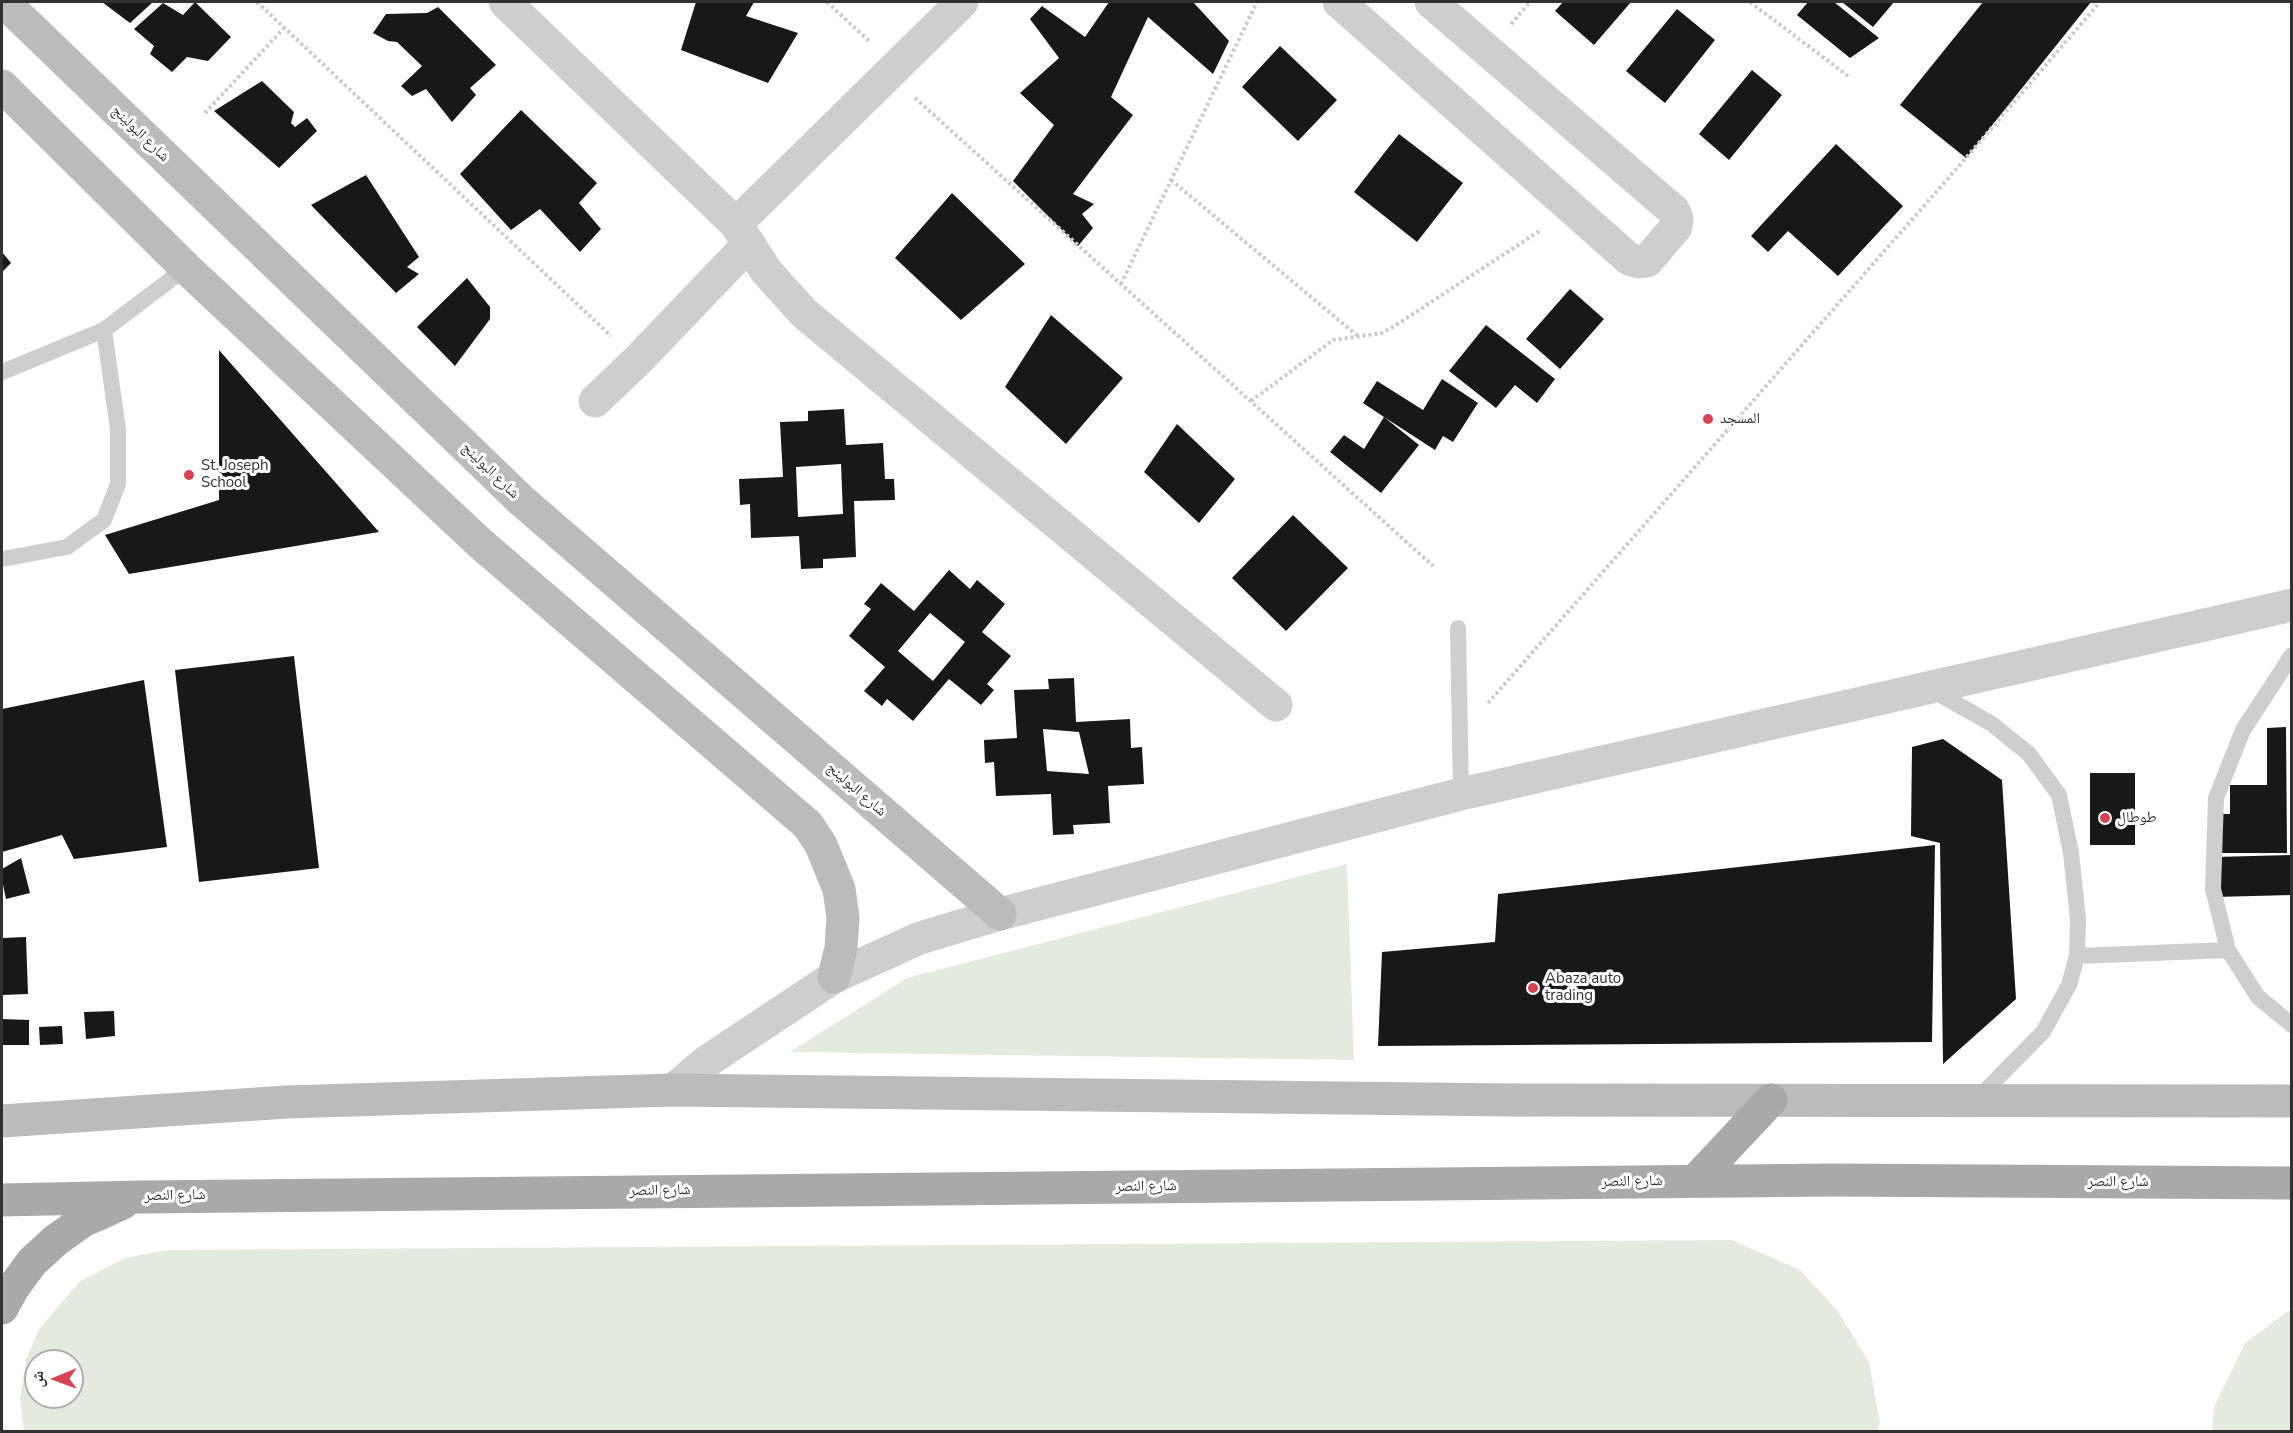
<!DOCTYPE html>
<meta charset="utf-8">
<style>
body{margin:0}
#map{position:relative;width:2293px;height:1433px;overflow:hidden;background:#fff;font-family:"Nunito Sans","Noto Naskh Arabic",sans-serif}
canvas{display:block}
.frame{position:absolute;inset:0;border:3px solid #313131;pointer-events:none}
.north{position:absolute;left:24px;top:1349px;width:60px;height:60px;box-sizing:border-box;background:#fff;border:2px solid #adadad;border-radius:50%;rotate:269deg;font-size:16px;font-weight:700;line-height:24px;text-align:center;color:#313131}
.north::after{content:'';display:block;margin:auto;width:21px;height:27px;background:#d84453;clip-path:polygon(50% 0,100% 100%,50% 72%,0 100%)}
</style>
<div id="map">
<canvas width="2293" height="1433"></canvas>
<div class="frame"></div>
<div class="north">ش</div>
</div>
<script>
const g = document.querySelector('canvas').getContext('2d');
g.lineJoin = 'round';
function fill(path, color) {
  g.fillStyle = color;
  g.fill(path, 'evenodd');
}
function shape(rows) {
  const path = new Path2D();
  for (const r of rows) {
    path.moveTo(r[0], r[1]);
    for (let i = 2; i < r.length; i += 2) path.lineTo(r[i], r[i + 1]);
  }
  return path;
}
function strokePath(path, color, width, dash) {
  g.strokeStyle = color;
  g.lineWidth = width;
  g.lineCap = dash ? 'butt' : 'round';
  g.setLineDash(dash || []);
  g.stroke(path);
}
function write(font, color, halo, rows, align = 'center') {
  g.font = font + ' "Nunito Sans","Noto Naskh Arabic",sans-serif';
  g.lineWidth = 6;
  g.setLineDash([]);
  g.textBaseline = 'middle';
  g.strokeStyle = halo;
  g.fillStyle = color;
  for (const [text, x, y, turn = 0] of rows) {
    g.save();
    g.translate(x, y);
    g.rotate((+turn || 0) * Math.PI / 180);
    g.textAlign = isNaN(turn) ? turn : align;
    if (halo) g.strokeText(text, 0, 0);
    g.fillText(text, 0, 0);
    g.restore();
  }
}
fill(shape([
 [1347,864,1354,1060,790,1052,907,978],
 [1732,1240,1800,1270,1837,1310,1869,1362,1880,1423,1877,1431,24,1432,20,1399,26,1360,39,1329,80,1281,125,1258,169,1250],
 [36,1361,72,1361,72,1397,36,1397],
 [2291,1309,2291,1431,2212,1431,2214,1407,2245,1343]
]), '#e5eade');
fill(shape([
 [102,2,153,2,130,23],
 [195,2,231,37,208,61,187,57,172,72,150,54,154,46,134,29,163,3,183,15],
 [696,2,754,2,746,16,798,33,768,83,681,50],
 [1109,2,1193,2,1229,41,1213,74,1148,17,1111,97,1133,115,1073,194,1094,204,1082,214,1093,228,1078,246,1013,181,1054,125,1020,93,1059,58,1030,19,1042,6,1085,37],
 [1563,2,1631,2,1594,45,1555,11],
 [1808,2,1834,2,1879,38,1850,58,1797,15],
 [1842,2,1894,2,1873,27],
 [1983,2,2091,2,1966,158,1900,105],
 [438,7,496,65,470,88,476,95,452,122,426,89,412,96,401,86,422,66,397,42,388,41,373,33,386,14,427,13],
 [1677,9,1715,40,1665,103,1626,71],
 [1280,46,1337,100,1298,141,1242,87],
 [1752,70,1782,95,1729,160,1699,134],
 [262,81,294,112,291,123,295,127,307,118,317,131,279,168,214,111],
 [521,110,597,183,579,203,601,229,580,252,540,209,511,230,460,174],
 [1399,134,1463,183,1417,242,1354,192],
 [1836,144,1903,206,1838,276,1788,231,1768,252,1751,236],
 [366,175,419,257,407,267,419,274,396,293,311,205],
 [952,193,1025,264,961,320,895,258],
 [2,252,11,263,2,272],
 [467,278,490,307,490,319,455,366,417,327],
 [1570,289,1604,319,1560,369,1526,339],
 [1051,315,1123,378,1066,444,1005,387],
 [1486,325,1555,379,1537,403,1515,385,1496,408,1449,371],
 [219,350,379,532,129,574,105,535,219,500],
 [1442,379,1478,403,1453,442,1443,436,1435,450,1384,417,1419,445,1381,493,1330,452,1344,435,1364,449,1384,417,1363,403,1377,381,1423,410],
 [844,409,846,445,883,443,885,479,894,479,895,500,854,501,856,557,823,559,823,568,801,569,799,536,751,538,750,504,740,505,739,479,783,477,780,422,808,421,808,411],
 [841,464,843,514,798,517,796,467],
 [1177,424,1235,479,1199,523,1144,472],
 [1293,515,1348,568,1286,631,1232,578],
 [949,570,970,589,977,580,1005,604,982,632,1011,656,987,684,994,690,981,705,949,679,913,721,887,699,882,706,864,691,885,667,849,636,871,609,864,604,881,583,914,611],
 [930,613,965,642,933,681,898,651],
 [294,656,319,868,199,882,175,670],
 [1074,678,1076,722,1130,719,1131,748,1142,747,1144,784,1108,786,1110,823,1073,825,1074,834,1053,835,1051,794,996,796,994,762,985,763,984,740,1017,738,1014,690,1049,689,1048,679],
 [1043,729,1079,732,1089,774,1047,771],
 [144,680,167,847,74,859,62,835,2,852,2,709],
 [2286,727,2287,853,2222,853,2222,814,2230,814,2230,785,2267,785,2267,728],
 [1943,739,2002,780,2016,999,1943,1064,1940,843,1911,836,1912,747],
 [2090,773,2135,773,2135,845,2090,845],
 [1935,845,1932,1042,1378,1046,1382,952,1495,942,1498,894],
 [2292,855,2292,895,2215,897,2214,857],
 [21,858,30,893,6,899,2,880,2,869],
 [26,937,28,994,2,995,2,938],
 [114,1011,115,1036,86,1039,84,1012],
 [2,1019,29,1020,29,1045,2,1045],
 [62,1026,63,1044,40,1045,39,1027]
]), '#181818');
strokePath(shape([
 [257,2,611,336],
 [827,2,869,41],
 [1750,2,1848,76],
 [1511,24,1530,2],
 [915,98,1433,566],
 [205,113,284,28],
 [1171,180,1359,337],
 [1121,284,1257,2],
 [1251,401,1333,340,1382,333,1396,325,1541,230],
 [1488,703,1966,158,2100,2]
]), '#cbcbcb', 4, [3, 3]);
strokePath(shape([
 [104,330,186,268],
 [2,372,104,330,118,429,118,484,104,520,67,547,2,559],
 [1458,628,1461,794],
 [2292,655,2243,730,2216,798,2213,889,2228,950,2258,997,2292,1025],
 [1930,689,1992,724,2029,754,2059,795,2071,853,2078,919,2077,956,2069,985,2043,1032,1976,1100],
 [2077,956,2228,950]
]), '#cecece', 16);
strokePath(shape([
 [505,2,736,224,766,271,804,313,1276,705],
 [1339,2,1629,259,1639,262,1647,261,1676,227,1677,219,1674,211,1431,2],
 [736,224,962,2],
 [595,401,637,361,749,244],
 [673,1090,706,1062,834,977,920,938,1000,914,1461,794,2292,605]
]), '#cecece', 33);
strokePath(shape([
 [4,2,522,501,1000,914],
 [2,86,186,268,481,544,808,825,821,845,839,889,843,918,841,948,834,977],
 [2,1121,287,1102,673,1090,1510,1100,2292,1101]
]), '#bbb', 33);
strokePath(shape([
 [1695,1181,1771,1100],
 [2,1200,142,1197,1834,1180,2292,1183],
 [2,1308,13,1288,32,1262,56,1240,83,1221,123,1203]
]), '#a9a9a9', 33);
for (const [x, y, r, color] of [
 [1708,419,6,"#d84453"],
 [189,475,6,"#d84453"],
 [2105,818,6,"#d84453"],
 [1533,988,6,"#d84453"]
]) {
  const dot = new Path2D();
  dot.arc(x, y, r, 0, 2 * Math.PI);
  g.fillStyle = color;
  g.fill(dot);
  strokePath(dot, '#fff', 2);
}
write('15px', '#313131', '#fff', [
 ["شارع البولينج",140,134,44],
 ["شارع البولينج",490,471,44],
 ["شارع البولينج",856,790,41],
 ["شارع النصر",1632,1182,-1],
 ["شارع النصر",2118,1182],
 ["شارع النصر",1146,1187,-1],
 ["شارع النصر",660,1191,-1],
 ["شارع النصر",175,1196,-1]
]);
write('15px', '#313131', '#fff', [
 ["المسجد",1720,419],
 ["St. Joseph",201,466],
 ["School",201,483],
 ["طوطال",2117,818],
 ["Abaza auto",1545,979],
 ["trading",1545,996]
], 'left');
</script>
